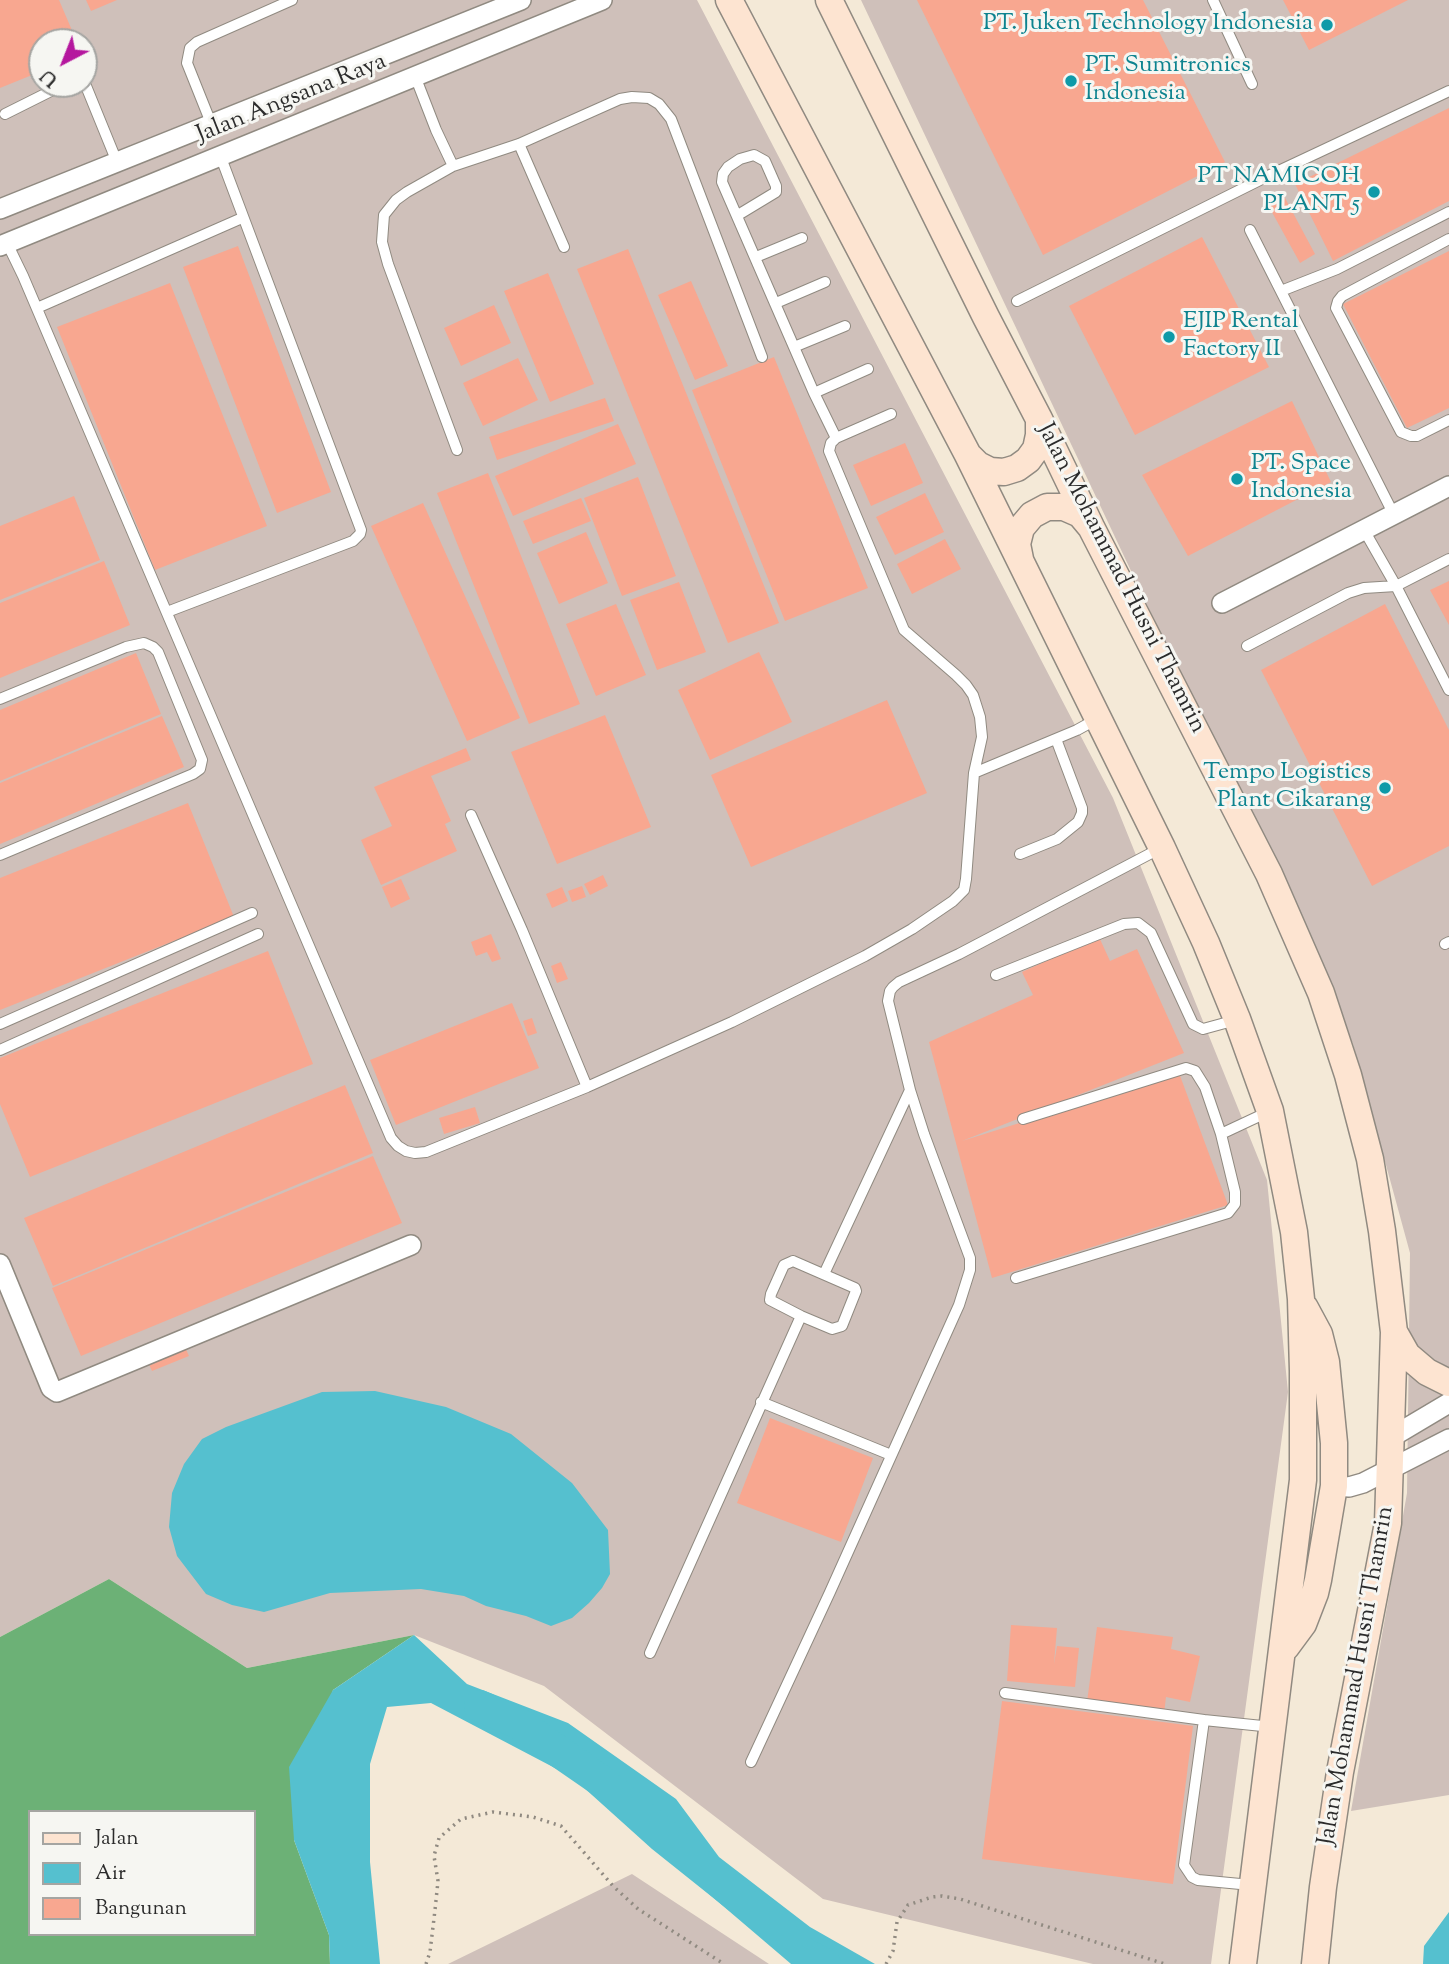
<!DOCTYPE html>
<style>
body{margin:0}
#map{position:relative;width:1449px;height:1964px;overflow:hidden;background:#f4e9d7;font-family:"Sorts Mill Goudy",serif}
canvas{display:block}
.legend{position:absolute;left:28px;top:1810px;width:228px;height:126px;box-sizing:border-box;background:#f6f6f2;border:2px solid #a5a5a2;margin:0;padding:9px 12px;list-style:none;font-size:21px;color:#2b2b2b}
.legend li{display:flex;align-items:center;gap:14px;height:35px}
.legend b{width:35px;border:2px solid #a5a5a2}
.north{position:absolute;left:28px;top:28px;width:70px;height:70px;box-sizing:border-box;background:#f6f6f2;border:2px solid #a5a5a2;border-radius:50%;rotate:222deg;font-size:19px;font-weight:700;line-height:28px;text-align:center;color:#2b2b2b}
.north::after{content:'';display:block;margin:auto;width:24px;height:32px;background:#b5179e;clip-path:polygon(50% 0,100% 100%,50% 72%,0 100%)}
</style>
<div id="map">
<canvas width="1449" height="1964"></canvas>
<ul class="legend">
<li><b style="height:9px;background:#fde4d1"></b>Jalan</li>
<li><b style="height:19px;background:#55c0cf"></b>Air</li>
<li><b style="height:19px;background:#f8a790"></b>Bangunan</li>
</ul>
<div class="north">U</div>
</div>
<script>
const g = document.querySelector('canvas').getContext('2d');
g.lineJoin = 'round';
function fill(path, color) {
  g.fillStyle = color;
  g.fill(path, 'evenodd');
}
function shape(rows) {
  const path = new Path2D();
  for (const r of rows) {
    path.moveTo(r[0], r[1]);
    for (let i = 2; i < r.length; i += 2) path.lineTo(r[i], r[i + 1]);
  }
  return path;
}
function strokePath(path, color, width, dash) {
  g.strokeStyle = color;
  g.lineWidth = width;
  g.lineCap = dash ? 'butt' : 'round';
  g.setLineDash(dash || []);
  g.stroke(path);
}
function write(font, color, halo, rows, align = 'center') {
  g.font = font + ' "Sorts Mill Goudy",serif';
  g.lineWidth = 6;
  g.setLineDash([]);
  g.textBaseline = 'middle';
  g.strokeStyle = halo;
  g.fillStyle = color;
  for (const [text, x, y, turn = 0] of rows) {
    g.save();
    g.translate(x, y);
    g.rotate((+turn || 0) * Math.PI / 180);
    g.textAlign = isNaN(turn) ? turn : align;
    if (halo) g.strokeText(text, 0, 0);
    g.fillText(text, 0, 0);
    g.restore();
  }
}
fill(shape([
 [0,0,697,0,1113,798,1267,1180,1288,1392,1211,1964,1093,1964,823,1899,544,1686,414,1635,247,1668,109,1579,0,1637],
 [42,42,84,42,84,84,42,84],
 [861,0,1449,0,1449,1795,1351,1811,1407,1493,1410,1253,1353,1044,1285,883,1176,666],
 [632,1874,769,1964,448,1964]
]), '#cfc0ba');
fill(shape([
 [109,1579,247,1668,414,1635,333,1690,294,1840,329,1935,330,1964,0,1964,0,1637],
 [30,1812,254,1812,254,1934,30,1934]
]), '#6cb176');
fill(shape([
 [375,1391,446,1407,511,1434,572,1483,608,1530,610,1574,602,1588,589,1603,572,1618,551,1626,526,1616,486,1606,464,1596,421,1589,330,1593,264,1612,232,1605,206,1594,177,1556,169,1527,172,1493,184,1464,202,1439,226,1427,322,1392],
 [414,1635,467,1684,568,1723,676,1799,719,1857,810,1927,875,1964,796,1964,652,1849,572,1777,431,1703,387,1707,370,1764,370,1862,380,1964,330,1964,329,1935,294,1840,289,1767,333,1690],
 [1449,1912,1449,1964,1423,1964,1424,1946]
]), '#55c0cf');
strokePath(shape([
 [480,1706,516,1722,600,1780,804,1954,825,1964]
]), '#55c0cf', 32);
fill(shape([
 [0,0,59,0,77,42,42,42,42,71,0,88],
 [86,0,117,0,91,11],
 [917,0,1143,0,1225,162,1043,255],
 [1283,0,1408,0,1309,50],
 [1449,108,1449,201,1333,261,1295,184],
 [1284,196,1315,254,1300,263,1268,205],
 [1202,237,1269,367,1135,435,1069,306],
 [238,246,331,492,277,513,183,267],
 [628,249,779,623,728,643,577,269],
 [1449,251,1449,408,1407,428,1343,304],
 [548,273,594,384,550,402,504,291],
 [691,281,728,366,695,380,658,295],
 [170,283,267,526,155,570,57,327],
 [494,305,511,343,461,366,444,328],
 [774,357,868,588,785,621,692,390],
 [518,358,538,400,483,426,463,383],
 [605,398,614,421,497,460,489,437],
 [1292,401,1331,482,1188,556,1142,475],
 [618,424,636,464,513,516,495,476],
 [905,443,923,483,871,506,853,465],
 [488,473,580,704,529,724,437,493],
 [638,477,676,576,622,596,584,498],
 [925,493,944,532,895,555,876,517],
 [74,496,100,560,0,600,0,526],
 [581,498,591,521,533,544,523,521],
 [423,503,520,718,467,741,371,526],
 [586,532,608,583,559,604,537,553],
 [945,539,961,569,912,594,897,564],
 [104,561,130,625,0,678,0,603],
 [1449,581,1449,625,1430,590],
 [679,582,706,652,657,670,630,600],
 [616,604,646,675,596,696,566,624],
 [1385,604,1449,730,1449,846,1372,886,1261,670],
 [759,652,792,722,710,760,678,690],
 [136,653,161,714,0,781,0,710],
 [887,700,927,793,751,867,711,775],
 [605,715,651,827,557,864,511,752],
 [162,716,184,767,0,844,0,783],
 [466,748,471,760,431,776,451,821,445,824,457,851,381,885,361,840,392,826,374,787],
 [188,803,234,917,0,1010,0,878],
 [603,875,608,886,590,895,584,884],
 [401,879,410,899,391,908,382,887],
 [582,886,586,897,572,902,568,891],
 [562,887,568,901,552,908,546,894],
 [491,934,501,959,492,962,487,952,476,956,471,942],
 [1099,937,1110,961,1137,949,1184,1053,962,1141,1179,1073,1228,1205,992,1278,929,1042,1033,995,1022,972],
 [268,951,313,1064,30,1177,0,1104,0,1058],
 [561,962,568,979,557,983,551,966],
 [512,1003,539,1068,396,1125,370,1060],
 [532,1018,537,1033,528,1036,523,1021],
 [345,1085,373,1153,53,1286,24,1218],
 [475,1107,480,1123,444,1134,439,1118],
 [373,1156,402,1223,81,1356,52,1288],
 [184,1345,189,1356,152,1371,147,1360],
 [770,1418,873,1458,841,1542,737,1503],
 [1011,1625,1057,1628,1054,1664,1057,1646,1079,1648,1075,1687,1007,1681],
 [1097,1627,1173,1637,1171,1649,1200,1656,1190,1702,1166,1697,1164,1714,1087,1702],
 [1002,1701,1193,1726,1173,1884,982,1859]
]), '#f8a790');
const lane = shape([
 [1213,0,1252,84],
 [415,76,436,130,453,166,519,144,620,99,632,97,649,98,659,104,671,119,762,357],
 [83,84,86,86,117,162],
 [5,114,65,84],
 [211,123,187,63,190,48,197,42,292,0],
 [519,144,564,247],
 [453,166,407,192,396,200,384,215,382,242,388,264,457,450],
 [738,215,776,192,776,186,765,161,754,155,740,159,728,167,723,174,722,182,814,393,836,438],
 [1250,230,1394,515],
 [1449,239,1342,296,1338,301,1336,308,1401,432,1411,436,1417,436,1449,420],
 [7,243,23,276,391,1138,398,1146,406,1151,415,1153,426,1152,587,1087,732,1022,865,956,912,929,953,901,964,890,966,879,974,773,1077,730,1097,719],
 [756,257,802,238],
 [1281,291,1337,269,1449,212],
 [1017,301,1268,176,1449,91],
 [776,303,825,282],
 [37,308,242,218],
 [794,347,845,326],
 [814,393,868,369],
 [891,414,836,438,831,443,829,451,904,630,956,675,966,685,973,695,980,717,982,737,974,773],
 [1364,530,1396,586,1449,559],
 [167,612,353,541,360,534,361,530,220,155],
 [1247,646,1348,593,1364,588,1396,586,1449,690],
 [0,699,126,647,144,643,153,647,158,652,202,760,200,769,193,774,0,855],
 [471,815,522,930,587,1087],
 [1020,854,1057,839,1078,822,1082,813,1082,808,1056,739],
 [1445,944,1449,942],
 [996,975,1124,924,1138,923,1151,933,1193,1024,1203,1029,1236,1020],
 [0,1024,252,913],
 [0,1050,258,934],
 [910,1090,888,1001,890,991,893,987,899,982,959,954,1161,848],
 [1023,1119,1186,1068,1195,1071,1205,1087,1221,1134],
 [793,1261,855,1288,856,1291,842,1326,832,1329,801,1316,770,1300,771,1294,784,1265,793,1261],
 [1016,1278,1228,1213,1235,1204,1235,1192,1221,1134,1268,1112],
 [761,1402,891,1455],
 [650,1653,801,1316],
 [1005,1693,1204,1720,1272,1727],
 [1204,1720,1184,1865,1192,1877,1198,1880,1251,1885],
 [751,1762,830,1592,959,1305,970,1270,970,1258,924,1134,910,1090,824,1274]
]);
const street = shape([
 [0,209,521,0],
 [0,246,602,0],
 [1222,603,1449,486],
 [0,1264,51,1388,57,1392,411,1245],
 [1390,1438,1449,1403],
 [1334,1486,1349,1487,1363,1483,1449,1439]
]);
const secondary = shape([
 [729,0,968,455,1162,848,1206,943,1237,1019,1270,1111,1294,1232,1301,1299,1303,1371,1303,1480,1243,1964],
 [829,0,986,317,1039,419,1091,527,1269,874,1321,993,1348,1075,1370,1159,1382,1231,1394,1332,1388,1523,1340,1772,1323,1887,1315,1964],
 [968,455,978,465,990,471,1004,472,1017,468,1028,460,1036,449,1039,435,1039,419],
 [1020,559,1017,544,1021,528,1032,515,1047,507,1064,507,1080,514,1090,526],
 [1394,1332,1407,1355,1427,1372,1449,1383],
 [1286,1647,1303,1624,1315,1593,1318,1580,1334,1486,1334,1443,1326,1362,1319,1334,1305,1308]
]);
strokePath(lane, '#908a81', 12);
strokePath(street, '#908a81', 22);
strokePath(secondary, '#908a81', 29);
strokePath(shape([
 [426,1964,430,1952,435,1910,438,1881,434,1856,439,1838,461,1819,493,1812,533,1817,561,1826,613,1886,638,1909,724,1964],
 [886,1964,893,1951,897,1922,908,1905,932,1897,942,1896,960,1899,1165,1964]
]), '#908a81', 3.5, [2, 5]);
strokePath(lane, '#fff', 10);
strokePath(street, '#fff', 19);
strokePath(secondary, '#fde4d1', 26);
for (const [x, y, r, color] of [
 [1327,25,7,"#0f9aa8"],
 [1071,81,7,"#0f9aa8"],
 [1374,192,7,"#0f9aa8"],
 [1169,337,7,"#0f9aa8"],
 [1237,479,7,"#0f9aa8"],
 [1385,788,7,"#0f9aa8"]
]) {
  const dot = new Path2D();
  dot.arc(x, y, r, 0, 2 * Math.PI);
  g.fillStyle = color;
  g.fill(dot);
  strokePath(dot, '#f6f6f2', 2.5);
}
write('24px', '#0d838f', '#f6f6f2', [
 ["PT. Juken Technology Indonesia",1313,25],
 ["PT. Sumitronics",1085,67,"left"],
 ["Indonesia",1085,95,"left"],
 ["PT NAMICOH",1360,178],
 ["PLANT 5",1360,206],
 ["EJIP Rental",1183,323,"left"],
 ["Factory II",1183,351,"left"],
 ["PT. Space",1251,465,"left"],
 ["Indonesia",1251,493,"left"],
 ["Tempo Logistics",1371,774],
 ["Plant Cikarang",1371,802]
], 'right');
write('24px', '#2b2b2b', '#f6f6f2', [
 ["Jalan Angsana Raya",292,100,-22],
 ["Jalan Mohammad Husni Thamrin",1120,579,63],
 ["Jalan Mohammad Husni Thamrin",1358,1676,-80]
]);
</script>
